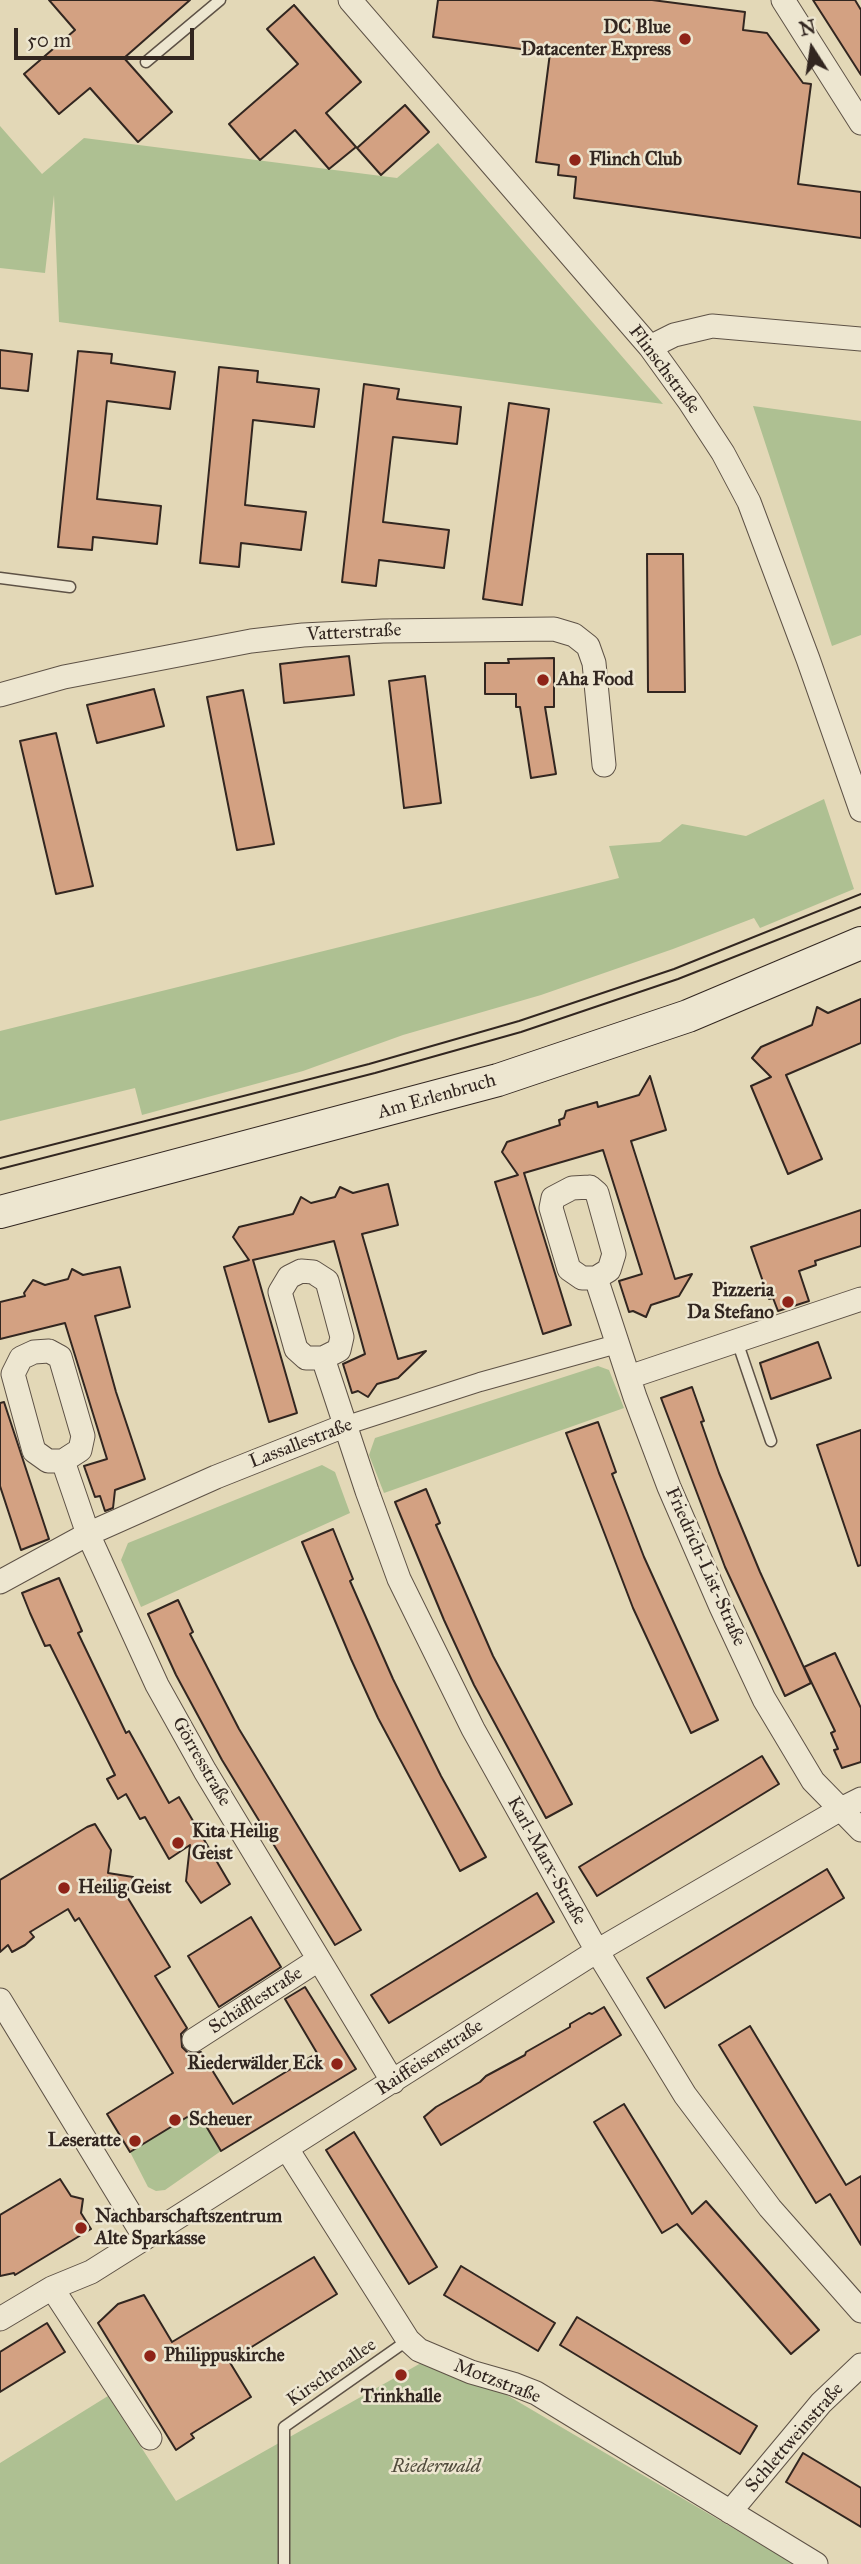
<!DOCTYPE html>
<meta charset="utf-8">
<style>
body{margin:0}
#map{position:relative;width:861px;height:2564px;overflow:hidden;background:#e3d8b7;font-family:"IM FELL Great Primer",serif}
canvas{display:block}
.north{position:absolute;left:777px;top:14px;width:70px;height:70px;-webkit-text-stroke:5px #ede6d0;paint-order:stroke;rotate:348deg;font-size:19px;font-weight:700;line-height:28px;text-align:center;color:#322620}
.north::after{content:'';display:block;margin:auto;width:24px;height:32px;background:#322620;clip-path:polygon(50% 0,100% 100%,50% 72%,0 100%)}
.scale{position:absolute;left:14px;top:28px;width:180px;height:32px;box-sizing:border-box;border:4px solid #322620;border-top:0;padding-left:9px;font-size:21px;line-height:24px;white-space:nowrap;color:#322620;-webkit-text-stroke:5px #ede6d0;paint-order:stroke}
</style>
<div id="map">
<canvas width="861" height="2564"></canvas>
<div class="north">N</div>
<div class="scale">50 m</div>
</div>
<script>
const g = document.querySelector('canvas').getContext('2d');
g.lineJoin = 'round';
function fill(path, color) {
  g.fillStyle = color;
  g.fill(path, 'evenodd');
}
function shape(rows) {
  const path = new Path2D();
  for (const r of rows) {
    path.moveTo(r[0], r[1]);
    for (let i = 2; i < r.length; i += 2) path.lineTo(r[i], r[i + 1]);
  }
  return path;
}
function strokePath(path, color, width, dash) {
  g.strokeStyle = color;
  g.lineWidth = width;
  g.lineCap = dash ? 'butt' : 'round';
  g.setLineDash(dash || []);
  g.stroke(path);
}
function write(font, color, halo, rows, align = 'center') {
  g.font = font + ' "IM FELL Great Primer",serif';
  g.lineWidth = 5;
  g.setLineDash([]);
  g.textBaseline = 'middle';
  g.strokeStyle = halo;
  g.fillStyle = color;
  for (const [text, x, y, turn = 0] of rows) {
    g.save();
    g.translate(x, y);
    g.rotate((+turn || 0) * Math.PI / 180);
    g.textAlign = isNaN(turn) ? turn : align;
    if (halo) g.strokeText(text, 0, 0);
    g.fillText(text, 0, 0);
    g.restore();
  }
}
fill(shape([
 [0,126,42,174,84,138,397,178,438,143,663,404,59,322,54,195,45,273,0,268],
 [753,406,861,421,861,635,832,646],
 [824,799,854,889,760,928,754,918,673,949,541,995,403,1035,303,1071,142,1115,135,1088,0,1121,0,1031,619,878,609,846,660,842,682,824,746,836],
 [598,1366,609,1370,624,1408,384,1493,369,1455,375,1438],
 [322,1465,335,1472,350,1513,141,1607,121,1560,128,1543],
 [197,2111,221,2151,165,2190,156,2191,148,2187,130,2152],
 [437,2354,794,2564,0,2564,0,2463,108,2396,176,2501]
]), '#aec092');
const building = shape([
 [49,0,190,0,124,58,172,112,138,142,90,88,59,114,24,74,75,30,49,0],
 [438,0,652,0,745,12,743,30,767,33,803,83,811,84,798,184,861,192,861,238,574,198,576,177,558,175,559,165,536,162,550,53,433,37,438,0],
 [813,0,855,0,861,10,861,75,813,0],
 [294,5,361,82,326,113,356,147,329,169,295,130,260,160,229,124,298,64,267,29,294,5],
 [405,105,429,132,381,175,357,148,405,105],
 [0,350,32,354,28,391,0,388,0,350],
 [78,351,112,354,111,363,175,372,170,409,107,401,97,499,161,506,157,544,93,537,92,550,58,547,78,351],
 [219,367,258,371,257,382,319,389,314,427,253,420,245,505,306,512,301,550,241,543,239,567,200,563,219,367],
 [364,384,399,389,397,399,461,407,457,444,393,437,383,522,449,530,444,568,379,560,376,586,342,582,364,384],
 [509,403,549,409,522,605,483,599,509,403],
 [647,554,683,554,685,692,648,692,647,554],
 [349,656,354,695,284,703,280,664,349,656],
 [554,658,554,707,545,707,556,774,531,778,520,707,516,707,516,694,485,694,485,663,509,663,508,659,554,658],
 [425,676,441,803,404,808,389,681,425,676],
 [154,689,164,726,97,743,87,705,154,689],
 [243,690,274,844,237,850,207,697,243,690],
 [56,733,93,886,56,894,20,741,56,733],
 [861,999,861,1043,786,1075,822,1159,788,1174,751,1086,771,1077,752,1058,761,1047,812,1025,817,1007,828,1013,861,999],
 [650,1076,666,1130,631,1141,675,1279,692,1274,679,1296,651,1305,646,1317,633,1311,629,1312,619,1281,642,1274,603,1150,524,1173,571,1325,543,1334,495,1182,518,1175,502,1152,507,1142,560,1125,559,1120,564,1118,566,1111,597,1102,598,1107,639,1095,650,1076],
 [388,1184,398,1225,362,1234,398,1359,426,1351,398,1378,377,1384,368,1397,358,1391,352,1393,343,1364,365,1354,334,1241,253,1260,297,1413,269,1422,224,1267,249,1260,233,1237,239,1227,293,1214,301,1197,311,1203,335,1197,340,1187,353,1193,388,1184],
 [861,1210,861,1246,815,1261,816,1265,799,1271,809,1301,778,1311,773,1298,769,1299,751,1247,861,1210],
 [120,1267,130,1307,95,1316,116,1392,145,1479,115,1490,113,1508,105,1511,100,1496,95,1497,84,1466,107,1459,65,1323,0,1339,0,1302,25,1296,24,1293,33,1280,45,1285,68,1279,72,1269,83,1275,120,1267],
 [818,1342,831,1378,771,1399,760,1363,818,1342],
 [692,1387,704,1421,701,1422,719,1473,760,1572,811,1683,785,1696,725,1567,661,1398,692,1387],
 [4,1402,49,1539,21,1550,0,1486,0,1403,4,1402],
 [598,1422,616,1472,612,1474,644,1557,718,1720,691,1733,633,1608,566,1433,598,1422],
 [861,1430,861,1565,858,1566,817,1445,861,1430],
 [426,1489,440,1523,436,1525,493,1656,572,1804,546,1818,474,1685,444,1620,395,1502,426,1489],
 [333,1529,353,1579,350,1581,393,1679,441,1776,486,1857,460,1871,378,1718,351,1659,302,1542,333,1529],
 [59,1578,82,1631,78,1633,126,1733,129,1731,169,1803,179,1797,230,1884,201,1903,186,1881,190,1845,169,1859,145,1817,140,1819,126,1794,118,1799,107,1779,115,1775,50,1645,45,1646,30,1613,22,1593,59,1578],
 [178,1600,193,1632,190,1634,239,1729,361,1930,335,1945,222,1760,176,1675,148,1614,178,1600],
 [835,1653,861,1708,861,1762,842,1768,834,1750,838,1749,831,1733,835,1731,804,1667,835,1653],
 [762,1756,779,1784,597,1896,579,1867,762,1756],
 [95,1824,111,1850,108,1873,133,1877,126,1895,170,1967,155,1976,187,2028,181,2034,182,2047,188,2053,201,2052,233,2104,317,2053,285,1999,305,1987,356,2069,221,2151,197,2111,130,2152,107,2114,173,2073,79,1918,75,1921,68,1909,30,1932,34,1937,25,1945,12,1952,8,1945,0,1952,0,1880,87,1827,95,1824],
 [827,1869,844,1898,665,2008,647,1978,827,1869],
 [537,1893,554,1922,389,2023,371,1995,537,1893],
 [251,1917,281,1967,219,2007,188,1956,251,1917],
 [604,2007,621,2035,441,2145,424,2117,436,2107,480,2082,486,2076,525,2055,526,2052,570,2027,570,2024,589,2013,592,2014,604,2007],
 [750,2026,846,2185,861,2176,861,2245,830,2194,816,2203,719,2045,750,2026],
 [624,2104,692,2214,706,2201,819,2330,791,2354,677,2224,662,2233,594,2122,624,2104],
 [354,2132,437,2267,409,2284,326,2150,354,2132],
 [60,2179,71,2196,83,2199,81,2213,91,2229,15,2275,14,2273,0,2276,0,2215,60,2179],
 [314,2257,337,2294,229,2361,251,2397,191,2434,194,2438,176,2450,98,2323,118,2304,144,2295,172,2342,314,2257],
 [461,2266,555,2323,538,2351,444,2295,461,2266],
 [577,2317,757,2426,740,2454,560,2345,577,2317],
 [47,2323,65,2352,0,2392,0,2352,47,2323],
 [803,2453,861,2488,861,2527,786,2482,803,2453]
]);
fill(building, '#d3a182');
strokePath(building, '#322620', 2);
const service = shape([
 [146,62,220,0],
 [0,578,70,587],
 [737,1341,771,1441],
 [284,2564,284,2427,408,2340]
]);
const pedestrian = shape([
 [344,1426,480,1382,617,1344]
]);
const minor = shape([
 [350,0,650,347,689,401,723,453,749,502,808,659,861,810],
 [783,0,861,123],
 [650,347,674,335,712,326,861,339],
 [0,695,64,677,251,641,303,635,383,631,554,629,574,635,588,646,594,663,604,765],
 [590,1187,597,1193,614,1254,609,1270,596,1278,582,1278,569,1269,551,1208,553,1198,572,1188,590,1187],
 [301,1271,313,1272,327,1281,342,1337,339,1350,323,1358,306,1358,296,1349,280,1292,289,1277,301,1271],
 [596,1278,635,1397,669,1487,721,1607,764,1699,813,1781,861,1830],
 [49,1351,60,1357,83,1436,80,1450,63,1461,48,1461,34,1451,13,1374,21,1358,34,1352,49,1351],
 [323,1358,367,1491,399,1579,473,1729,597,1951,685,2095,770,2208,861,2311],
 [629,1377,861,1299],
 [63,1461,88,1534,157,1685,205,1771,393,2082],
 [0,1582,88,1534,216,1477,344,1426],
 [0,2000,145,2238],
 [194,2040,318,1960],
 [287,2149,408,2340,419,2350,471,2372,513,2384,536,2393,816,2564],
 [52,2288,150,2438],
 [0,2319,52,2288,91,2272,145,2238,597,1951,839,1810,861,1799],
 [730,2512,821,2403,861,2365]
]);
const secondary = shape([
 [0,1212,498,1080,688,1016,861,943]
]);
strokePath(service, '#5e5246', 13);
strokePath(pedestrian, '#5e5246', 20);
strokePath(minor, '#5e5246', 25);
strokePath(secondary, '#322620', 34);
strokePath(service, '#ede6d0', 10);
strokePath(pedestrian, '#ede6d0', 18);
strokePath(minor, '#ede6d0', 23);
strokePath(secondary, '#ede6d0', 32);
strokePath(shape([
 [0,1158,369,1064,519,1021,674,969,861,894],
 [0,1169,375,1073,521,1032,678,979,861,907]
]), '#322620', 2);
for (const [x, y, r, color] of [
 [685,39,7,"#8f2418"],
 [575,160,7,"#8f2418"],
 [543,680,7,"#8f2418"],
 [788,1302,7,"#8f2418"],
 [178,1843,7,"#8f2418"],
 [64,1888,7,"#8f2418"],
 [337,2064,7,"#8f2418"],
 [175,2120,7,"#8f2418"],
 [135,2141,7,"#8f2418"],
 [81,2228,7,"#8f2418"],
 [150,2356,7,"#8f2418"],
 [401,2375,7,"#8f2418"]
]) {
  const dot = new Path2D();
  dot.arc(x, y, r, 0, 2 * Math.PI);
  g.fillStyle = color;
  g.fill(dot);
  strokePath(dot, '#ede6d0', 2.5);
}
write('bold 19px', '#322620', '#ede6d0', [
 ["DC Blue",671,28,"right"],
 ["Datacenter Express",671,50,"right"],
 ["Flinch Club",589,160],
 ["Aha Food",557,680],
 ["Pizzeria",774,1291,"right"],
 ["Da Stefano",774,1313,"right"],
 ["Kita Heilig",192,1832],
 ["Geist",192,1854],
 ["Heilig Geist",78,1888],
 ["Riederwälder Eck",323,2064,"right"],
 ["Scheuer",189,2120],
 ["Leseratte",121,2141,"right"],
 ["Nachbarschaftszentrum",95,2217],
 ["Alte Sparkasse",95,2239],
 ["Philippuskirche",164,2356],
 ["Trinkhalle",401,2397,"center"]
], 'left');
write('19px', '#322620', '#ede6d0', [
 ["Flinschstraße",664,370,53],
 ["Vatterstraße",354,633,-3],
 ["Am Erlenbruch",437,1097,-16],
 ["Lassallestraße",301,1444,-21],
 ["Friedrich-List-Straße",705,1567,66],
 ["Görresstraße",201,1762,60],
 ["Karl-Marx-Straße",546,1861,61],
 ["Schäfflestraße",256,2001,-33],
 ["Raiffeisenstraße",430,2058,-33],
 ["Kirschenallee",332,2373,-35],
 ["Motzstraße",497,2382,21],
 ["Schlettweinstraße",795,2438,-49]
]);
write('italic 19px', '#514c3c', '#ede6d0', [
 ["Riederwald",436,2467]
]);
</script>
